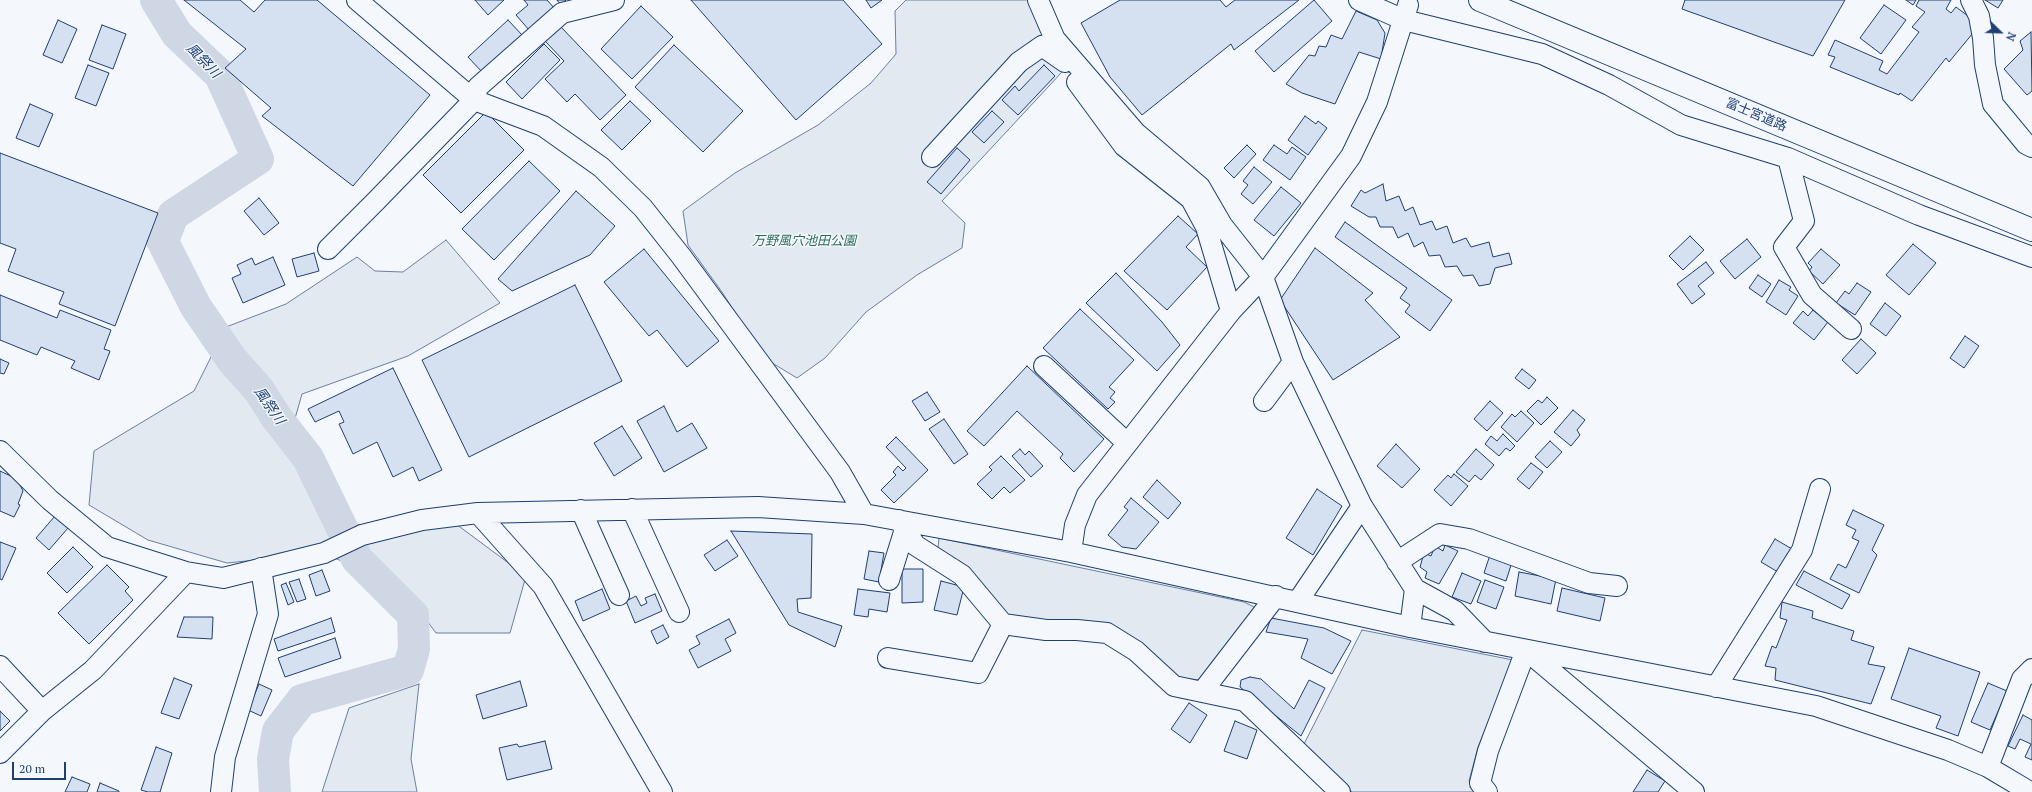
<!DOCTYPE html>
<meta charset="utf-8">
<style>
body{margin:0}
#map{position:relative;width:2032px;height:792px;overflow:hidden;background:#f4f7fb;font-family:"PT Serif",serif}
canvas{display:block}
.north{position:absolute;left:1980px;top:12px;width:40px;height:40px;-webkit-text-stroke:3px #f4f7fb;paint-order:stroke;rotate:113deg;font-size:11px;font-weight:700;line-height:16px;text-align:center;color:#1d3f73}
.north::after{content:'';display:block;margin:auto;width:14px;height:18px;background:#1d3f73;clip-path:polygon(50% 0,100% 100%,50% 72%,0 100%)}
.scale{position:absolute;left:12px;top:762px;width:54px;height:18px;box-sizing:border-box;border:2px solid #1d3f73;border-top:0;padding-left:5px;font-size:12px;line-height:14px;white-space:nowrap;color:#1d3f73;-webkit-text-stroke:3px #f4f7fb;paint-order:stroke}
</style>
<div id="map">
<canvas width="2032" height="792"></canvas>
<div class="north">N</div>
<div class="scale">20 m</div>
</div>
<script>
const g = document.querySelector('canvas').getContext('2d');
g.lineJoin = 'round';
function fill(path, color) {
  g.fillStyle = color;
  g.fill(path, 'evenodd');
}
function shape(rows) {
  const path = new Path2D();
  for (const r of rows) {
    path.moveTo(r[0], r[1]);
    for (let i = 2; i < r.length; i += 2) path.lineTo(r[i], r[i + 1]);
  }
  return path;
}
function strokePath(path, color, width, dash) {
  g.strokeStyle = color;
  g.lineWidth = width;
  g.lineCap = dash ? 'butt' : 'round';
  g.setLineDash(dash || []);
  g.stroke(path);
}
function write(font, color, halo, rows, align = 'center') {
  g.font = font + ' "PT Serif","Noto Sans JP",serif';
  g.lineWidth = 3;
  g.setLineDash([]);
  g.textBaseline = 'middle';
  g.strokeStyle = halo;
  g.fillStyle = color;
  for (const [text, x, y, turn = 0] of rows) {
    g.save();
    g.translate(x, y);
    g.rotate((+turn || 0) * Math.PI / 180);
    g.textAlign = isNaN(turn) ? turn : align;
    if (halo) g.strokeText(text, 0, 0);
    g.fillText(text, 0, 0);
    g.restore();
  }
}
const green = shape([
 [906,0,1033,0,1053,44,1062,72,942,201,965,223,962,248,917,275,866,312,825,358,797,378,764,358,722,292,688,245,683,211,735,173,818,125,871,83,896,54,895,11,906,0],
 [446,240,500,303,408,356,302,394,290,436,339,520,381,530,456,524,526,576,510,633,436,633,404,590,324,553,227,563,148,540,89,505,94,451,194,391,226,327,286,304,357,257,375,271,403,272,446,240],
 [939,538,1244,602,1256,608,1200,680,1180,678,1111,624,1071,620,1047,622,1006,617,968,570,938,548,939,538],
 [1362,630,1513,660,1478,747,1469,781,1477,792,1352,792,1303,746,1362,630],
 [419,684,411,759,417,792,322,792,349,708,419,684]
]);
fill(green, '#e3e9f0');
strokePath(green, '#687fa3', 1);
strokePath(shape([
 [156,0,177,34,220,75,258,159,173,215,164,238,161,238,196,307,233,361,259,390,276,417,308,458,357,559,413,615,414,649,408,670,302,700,278,731,273,759,275,792]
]), '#cfd7e4', 32);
const building = shape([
 [184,0,240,0,254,12,265,0,317,0,430,95,353,186,262,116,271,108,225,68,246,49,184,0],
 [475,0,504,0,488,15,475,0],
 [524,0,547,0,555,9,530,31,516,15,528,5,524,0],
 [557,0,566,0,561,5,557,0],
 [691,0,843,0,882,44,796,120,691,0],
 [866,0,882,0,871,8,866,0],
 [1120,0,1220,0,1226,7,1235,0,1299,0,1234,50,1231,44,1142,115,1110,77,1081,23,1120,0],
 [1314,0,1332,21,1274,72,1255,51,1314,0],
 [1685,0,1845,0,1813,56,1682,9,1685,0],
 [1906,0,1916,0,1913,5,1906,0],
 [1919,0,1951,0,1946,9,1951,13,1956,7,1972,19,1973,33,1949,62,1946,58,1912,101,1900,93,1899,95,1830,67,1835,57,1828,55,1835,40,1883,61,1879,70,1887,74,1919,32,1912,27,1925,12,1916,6,1919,0],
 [1985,0,2003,0,1998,8,1985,0],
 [1884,5,1906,20,1881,54,1860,38,1884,5],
 [641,6,673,37,632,79,601,49,641,6],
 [1356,11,1377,20,1385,33,1381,59,1359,52,1335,104,1302,93,1286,84,1309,55,1315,56,1319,46,1326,47,1331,35,1342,39,1356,11],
 [58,20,77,29,62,63,43,55,58,20],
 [508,20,523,36,483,73,468,57,508,20],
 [102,25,126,34,113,69,89,60,102,25],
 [560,26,626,95,600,120,575,94,567,102,545,79,564,61,545,41,560,26],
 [2031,32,2032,91,2027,95,2004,69,2023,50,2020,41,2031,32],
 [544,44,560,60,522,99,506,82,544,44],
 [674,45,743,111,703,152,635,87,674,45],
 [88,65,109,73,96,106,75,98,88,65],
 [1044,65,1055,76,1018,115,1002,100,1015,86,1019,91,1044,65],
 [630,101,651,121,622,150,601,130,630,101],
 [30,104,53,114,39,147,16,138,30,104],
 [992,111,1004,122,984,143,972,132,992,111],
 [486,112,524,150,461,213,423,175,486,112],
 [1305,116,1316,124,1318,121,1327,128,1308,155,1288,140,1305,116],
 [1247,145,1256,154,1234,178,1224,168,1247,145],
 [1274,145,1287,154,1292,147,1306,157,1290,180,1263,160,1274,145],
 [957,148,970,160,941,194,927,182,957,148],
 [0,153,158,213,115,326,59,304,64,292,8,271,16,249,0,243,0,153],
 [529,161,560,191,494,260,462,229,529,161],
 [1254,167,1272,182,1253,204,1241,194,1248,185,1243,181,1254,167],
 [1383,184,1386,201,1399,196,1405,211,1413,207,1420,225,1432,221,1436,230,1447,226,1453,243,1466,238,1471,247,1489,242,1493,257,1509,253,1512,264,1495,268,1490,284,1479,286,1473,275,1463,276,1457,266,1445,267,1440,255,1429,256,1423,242,1414,247,1408,233,1398,238,1393,227,1380,227,1376,217,1369,217,1351,206,1361,190,1365,193,1383,184],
 [1281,187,1301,203,1274,236,1254,220,1281,187],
 [576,191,615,226,590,255,512,291,498,279,576,191],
 [259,198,279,223,264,235,244,211,259,198],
 [1178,216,1198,234,1186,247,1207,267,1167,310,1124,271,1178,216],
 [1345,222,1452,300,1430,331,1405,312,1410,305,1400,298,1407,288,1335,237,1345,222],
 [1690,236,1704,250,1683,270,1669,256,1690,236],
 [1747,239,1761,257,1735,279,1720,261,1747,239],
 [1913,244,1936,263,1909,295,1886,275,1913,244],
 [1315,248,1373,293,1365,300,1400,337,1333,380,1280,300,1315,248],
 [644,249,719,341,687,367,657,330,649,336,604,282,644,249],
 [1821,249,1840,265,1823,284,1809,271,1812,267,1808,263,1821,249],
 [314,253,319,271,297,277,292,259,314,253],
 [273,257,285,285,243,303,232,278,241,274,237,265,252,258,255,265,273,257],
 [1706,262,1714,273,1698,286,1705,294,1692,304,1677,284,1706,262],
 [1116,273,1162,322,1180,345,1157,371,1086,303,1116,273],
 [1758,275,1771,284,1762,297,1749,288,1758,275],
 [1779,280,1791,287,1789,290,1798,296,1786,315,1766,302,1779,280],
 [1857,283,1871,292,1855,315,1836,303,1845,291,1849,294,1857,283],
 [575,285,622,381,469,457,422,360,575,285],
 [0,295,57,318,60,310,111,330,104,349,110,351,99,380,71,368,75,361,41,347,37,355,0,340,0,295],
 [1885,303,1901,316,1886,336,1870,324,1885,303],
 [1080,309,1134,360,1109,387,1115,392,1110,398,1115,402,1108,409,1043,348,1080,309],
 [1813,310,1828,322,1814,340,1793,323,1803,311,1808,316,1813,310],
 [1965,336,1979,346,1964,368,1950,358,1965,336],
 [1861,339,1876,353,1857,374,1842,360,1861,339],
 [0,359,9,363,4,374,0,373,0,359],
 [1027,366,1104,439,1074,472,1060,458,1063,454,1017,411,984,446,967,431,1027,366],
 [393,368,442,470,419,481,413,467,393,477,377,442,353,454,339,424,344,422,339,411,315,422,308,409,393,368],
 [1522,369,1536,380,1529,389,1515,378,1522,369],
 [927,392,940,412,925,421,912,401,927,392],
 [1547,397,1558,408,1541,425,1527,411,1538,400,1542,403,1547,397],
 [1490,401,1503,413,1487,431,1474,419,1490,401],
 [664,406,677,432,692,423,707,448,664,472,637,421,664,406],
 [1573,410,1585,420,1577,430,1580,435,1571,446,1554,432,1573,410],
 [1521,411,1534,423,1517,442,1501,427,1512,414,1515,417,1521,411],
 [944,419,968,454,954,464,929,429,944,419],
 [622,426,642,458,614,476,594,443,622,426],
 [1503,434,1515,446,1510,451,1506,448,1499,456,1485,444,1491,436,1497,441,1503,434],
 [896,437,928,470,894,503,881,490,896,475,893,472,898,466,903,471,906,468,886,447,896,437],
 [1550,441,1562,452,1547,468,1535,457,1550,441],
 [1396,444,1420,469,1402,488,1377,466,1396,444],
 [1020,449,1025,455,1029,451,1043,466,1031,477,1012,456,1020,449],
 [1476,449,1494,465,1481,480,1475,475,1469,482,1456,472,1476,449],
 [1001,456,1025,480,1010,493,1004,487,992,499,977,484,992,470,989,467,1001,456],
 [1531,463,1543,472,1529,489,1517,479,1531,463],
 [0,471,17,479,23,491,18,504,20,505,14,517,0,511,0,471],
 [1454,474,1468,486,1451,506,1434,490,1448,475,1451,478,1454,474],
 [1157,480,1181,503,1168,519,1143,497,1157,480],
 [1317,489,1342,506,1313,555,1286,538,1317,489],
 [1131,498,1159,522,1136,549,1122,547,1108,535,1128,510,1124,507,1131,498],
 [1853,510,1884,525,1872,550,1877,555,1859,593,1830,579,1838,564,1846,568,1859,541,1852,538,1856,530,1846,525,1853,510],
 [55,516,68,528,49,550,36,538,55,516],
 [731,531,812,534,811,598,797,599,798,612,842,626,835,647,789,625,731,531],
 [1775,539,1792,549,1778,572,1761,562,1775,539],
 [727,540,738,556,715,571,704,555,727,540],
 [0,542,16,548,2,580,0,579,0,542],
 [1445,545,1458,551,1439,584,1425,578,1427,572,1420,567,1424,553,1431,556,1435,546,1443,551,1445,545],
 [73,547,93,567,67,593,47,573,73,547],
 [869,551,884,553,879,582,864,579,869,551],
 [1490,555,1512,562,1506,581,1484,573,1490,555],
 [107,565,129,587,125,591,133,600,89,644,58,613,107,565],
 [902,569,923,569,923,602,902,603,902,569],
 [322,570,330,591,316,596,309,575,322,570],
 [1804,571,1850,595,1842,609,1796,585,1804,571],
 [1519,572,1556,579,1551,604,1515,596,1519,572],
 [1462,573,1481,581,1471,604,1452,597,1462,573],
 [299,579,306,599,297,602,289,582,299,579],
 [1485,580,1504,587,1496,609,1477,602,1485,580],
 [941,581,964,587,957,615,934,610,941,581],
 [286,583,294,602,288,605,281,585,286,583],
 [1562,588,1605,598,1600,621,1557,611,1562,588],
 [602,589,610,609,583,621,575,601,602,589],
 [858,589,890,593,887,612,869,609,868,617,854,615,858,589],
 [655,594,662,611,635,623,626,601,636,596,641,606,647,603,645,598,655,594],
 [1782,602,1813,611,1812,618,1854,631,1851,640,1874,647,1868,664,1885,667,1871,704,1775,680,1776,668,1765,666,1772,646,1776,648,1787,620,1780,618,1782,602],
 [184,617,213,617,212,639,177,637,184,617],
 [331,618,335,632,278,651,274,639,331,618],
 [1271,618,1324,628,1351,641,1332,674,1301,658,1308,639,1266,632,1271,618],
 [729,619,736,633,725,639,731,651,698,668,689,650,700,644,696,636,729,619],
 [663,625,669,637,657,644,651,631,663,625],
 [335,638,341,658,285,677,278,658,335,638],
 [1909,648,1980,672,1958,736,1936,728,1941,716,1891,699,1909,648],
 [1250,677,1261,679,1294,709,1309,680,1325,688,1301,736,1240,687,1241,680,1250,677],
 [174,678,192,685,179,719,161,713,174,678],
 [520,681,527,706,483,719,476,695,520,681],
 [1988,683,2007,691,1990,730,1971,722,1988,683],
 [259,684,272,690,261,716,248,710,259,684],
 [1189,703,1207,715,1190,743,1171,729,1189,703],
 [0,711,10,721,0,731,0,711],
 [2023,715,2032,720,2032,760,2025,757,2031,744,2020,739,2015,749,2008,746,2023,715],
 [1235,721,1257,730,1247,759,1224,751,1235,721],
 [545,741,552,769,507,780,499,748,517,744,519,747,545,741],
 [156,747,172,753,160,792,148,792,141,790,156,747],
 [1647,770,1665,781,1658,792,1633,792,1647,770],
 [72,777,90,784,87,792,65,792,72,777],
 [100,783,119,791,119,792,97,792,100,783]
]);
fill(building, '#d5e0f0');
strokePath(building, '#1d3f73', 1);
const minor = shape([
 [357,0,474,100,543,126,601,167,643,208,681,256,840,472,864,514],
 [1038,0,1060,51],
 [1359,0,1404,20,1542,54,1609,85,1681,125,1788,158,1919,215,2032,257],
 [1971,0,1979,16,1983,38,1985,65,1993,104,2026,144,2032,147],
 [1054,38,1136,133,1200,187,1222,225,1263,277,1293,362,1362,506,1415,589,1410,627],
 [1077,82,1124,146,1191,199,1206,227,1231,311],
 [932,157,1019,62,1042,46,1065,62],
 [1788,158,1804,221,1784,247,1812,295,1851,329],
 [328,249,376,201,474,100,478,87,562,13,614,0],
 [1044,366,1127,443],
 [1264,401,1293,362],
 [0,451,50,500,107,547,186,572,223,578,324,553,362,535,422,520,478,513,758,507,864,514,1071,552,1410,627,1816,706,1948,750,1988,767,2030,792],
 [632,509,679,612],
 [581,510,619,595],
 [478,513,543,586,662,792],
 [899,520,915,545,962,575,1003,624,1046,630,1077,630,1107,633,1136,651,1174,686,1245,701,1340,792],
 [1071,552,1075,525,1087,495,1231,311,1263,277,1351,156,1377,102,1408,5],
 [1397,562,1440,534,1469,539,1589,583,1617,586],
 [889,580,905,529],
 [1415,589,1455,611,1485,642],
 [1298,601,1362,506],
 [888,658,978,673,1003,624],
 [0,666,42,711],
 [1716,687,1802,550,1820,489],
 [1202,692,1276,596],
 [0,753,42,711,93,670,186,572],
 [1988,767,2022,679,2032,669],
 [221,792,225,757,268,614,261,568],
 [1487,792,1480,783,1488,751,1526,650,1694,792]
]);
const highway = shape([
 [1480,0,2032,230]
]);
strokePath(minor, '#1d3f73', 22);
strokePath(highway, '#1d3f73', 24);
strokePath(minor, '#f4f7fb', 20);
strokePath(highway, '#f4f7fb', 22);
write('13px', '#1d3f73', '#f4f7fb', [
 ["富士宮道路",1756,115,23]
]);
write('italic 13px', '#2c6c60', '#f4f7fb', [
 ["万野風穴池田公園",804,241]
]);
write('italic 14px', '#1d3f73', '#f4f7fb', [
 ["風祭川",203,61,46],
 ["風祭川",269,406,55]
]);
</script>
